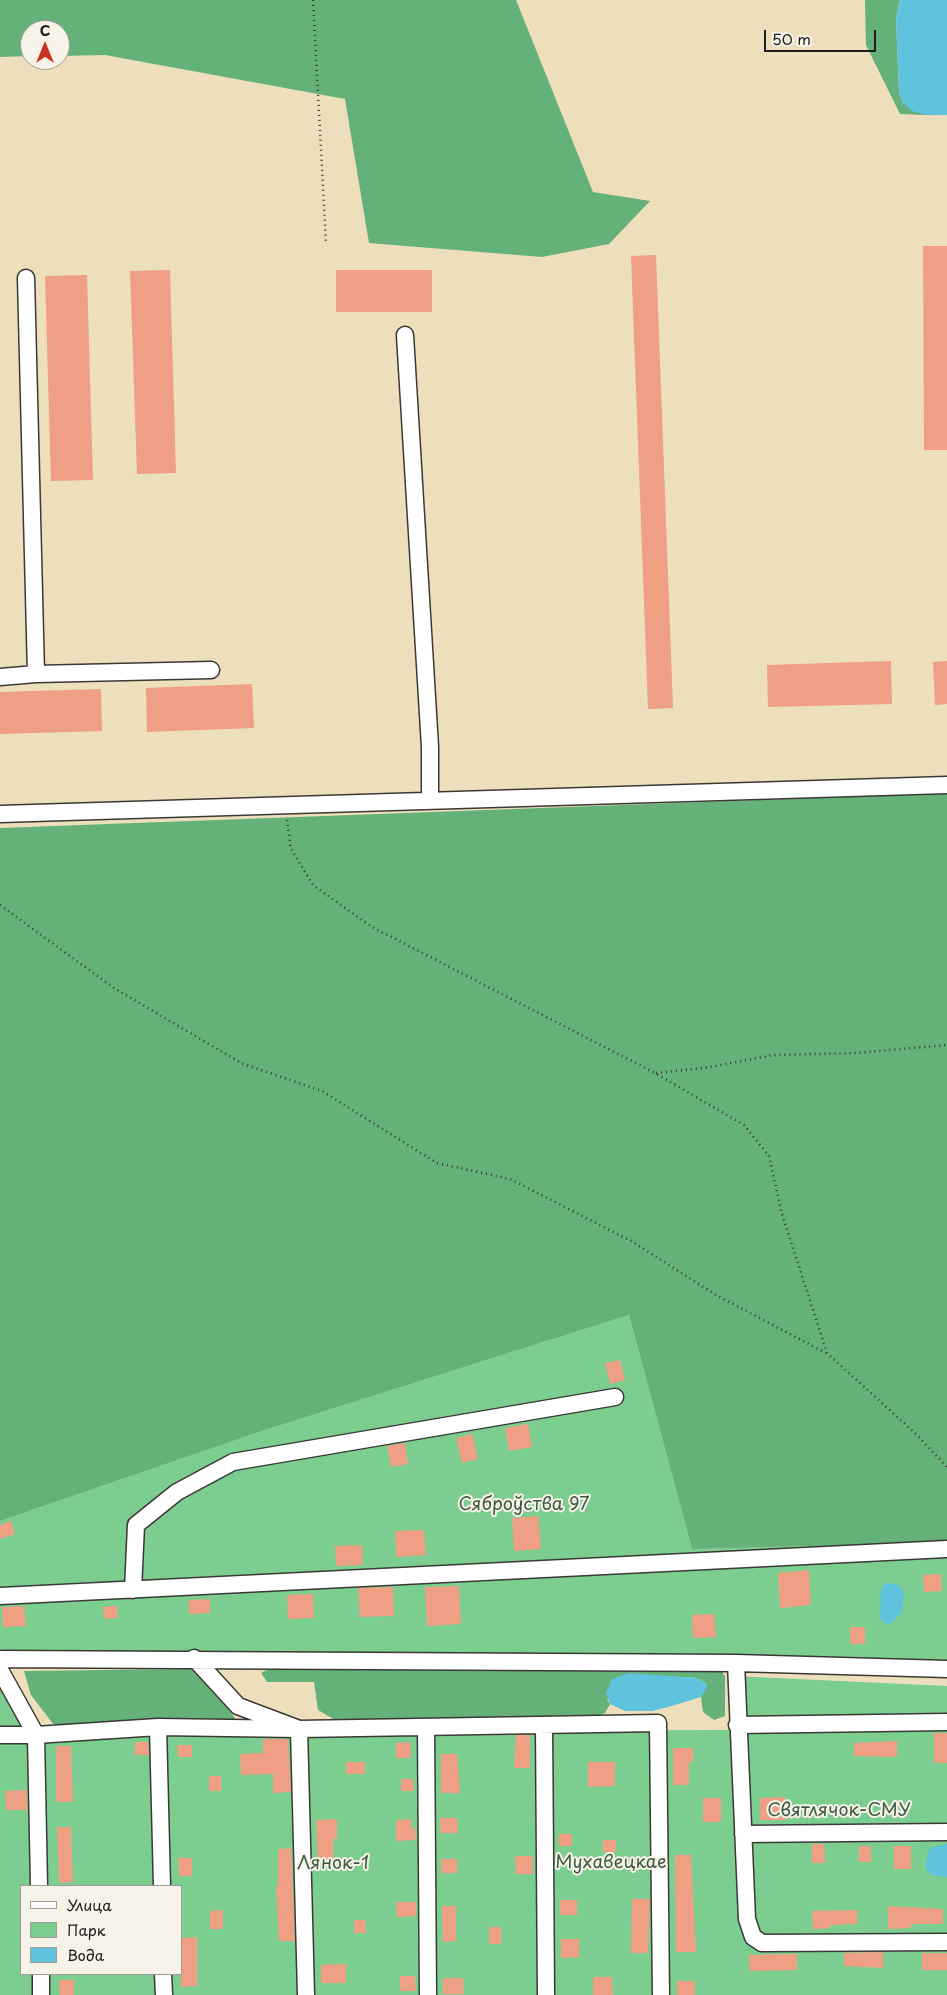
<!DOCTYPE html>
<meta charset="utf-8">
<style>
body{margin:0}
#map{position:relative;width:947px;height:1995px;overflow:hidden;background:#eddebc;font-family:"Playpen Sans",sans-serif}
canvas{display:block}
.legend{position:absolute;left:20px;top:1885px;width:162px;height:90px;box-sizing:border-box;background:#f7f3e8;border:1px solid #9f9d96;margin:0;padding:6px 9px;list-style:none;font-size:15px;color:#1c1c1c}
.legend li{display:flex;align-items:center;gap:10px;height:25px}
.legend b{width:25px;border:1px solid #9f9d96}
.north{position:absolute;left:20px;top:20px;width:50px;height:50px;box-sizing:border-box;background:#f7f3e8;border:1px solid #9f9d96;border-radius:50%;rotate:0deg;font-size:14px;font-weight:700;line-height:20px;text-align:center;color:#1c1c1c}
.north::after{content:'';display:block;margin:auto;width:18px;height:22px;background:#c8321e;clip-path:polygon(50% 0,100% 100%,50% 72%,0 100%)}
.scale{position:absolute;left:764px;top:30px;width:112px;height:22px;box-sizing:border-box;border:2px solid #1c1c1c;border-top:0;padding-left:6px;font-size:15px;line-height:18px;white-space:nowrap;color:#1c1c1c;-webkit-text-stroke:4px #f7f3e8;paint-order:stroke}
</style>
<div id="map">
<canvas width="947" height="1995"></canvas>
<ul class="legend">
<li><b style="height:6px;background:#fff"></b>Улица</li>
<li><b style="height:14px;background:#7bce90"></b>Парк</li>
<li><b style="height:14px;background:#60c3de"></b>Вода</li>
</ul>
<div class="north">С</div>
<div class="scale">50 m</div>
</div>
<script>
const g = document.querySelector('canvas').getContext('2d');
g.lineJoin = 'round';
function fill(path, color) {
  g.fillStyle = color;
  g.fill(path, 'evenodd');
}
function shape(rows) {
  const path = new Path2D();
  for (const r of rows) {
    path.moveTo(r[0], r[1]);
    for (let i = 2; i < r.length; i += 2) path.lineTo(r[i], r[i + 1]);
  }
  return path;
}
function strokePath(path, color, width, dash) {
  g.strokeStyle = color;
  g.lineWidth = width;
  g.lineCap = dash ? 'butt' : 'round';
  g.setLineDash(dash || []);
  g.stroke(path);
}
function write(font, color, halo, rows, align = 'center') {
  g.font = font + ' "Playpen Sans",sans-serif';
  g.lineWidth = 4;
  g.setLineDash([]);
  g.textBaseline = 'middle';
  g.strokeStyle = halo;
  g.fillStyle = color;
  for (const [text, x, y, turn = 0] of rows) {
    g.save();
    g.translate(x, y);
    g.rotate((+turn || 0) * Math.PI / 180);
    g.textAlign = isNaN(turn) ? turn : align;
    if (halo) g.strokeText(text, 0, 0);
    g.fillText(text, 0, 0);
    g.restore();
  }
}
fill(shape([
 [629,1315,692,1549,947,1543,947,1664,724,1656,231,1652,3,1653,0,1648,0,1521,265,1430],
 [733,1676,947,1686,947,1995,0,1995,0,1681,35,1738,152,1732,730,1730],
 [21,1886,181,1886,181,1974,21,1974]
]), '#7bce90');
fill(shape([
 [0,0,516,0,593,192,650,201,609,244,542,257,369,243,345,99,105,55,60,56,60,30,30,30,30,56,0,57],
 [865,0,900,0,896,18,899,92,903,103,926,115,947,116,900,114,866,45],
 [947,793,947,1543,692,1549,629,1315,265,1430,0,1521,0,828],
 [631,1666,722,1672,725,1676,725,1716,714,1720,703,1712,701,1697,707,1684,697,1678,662,1676,607,1699,610,1704,605,1713,591,1719,335,1720,318,1710,314,1682,267,1682,261,1673,268,1669],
 [195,1669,222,1698,236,1720,54,1725,31,1695,24,1671]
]), '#64b17a');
fill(shape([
 [900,0,947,0,947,115,926,115,912,111,903,103,899,92,896,18],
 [886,1583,897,1584,904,1592,902,1611,892,1623,884,1624,880,1618,881,1590],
 [629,1673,697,1678,707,1684,707,1688,701,1697,668,1707,652,1711,625,1711,610,1704,606,1693,612,1679],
 [947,1844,947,1877,931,1875,926,1869,926,1863,929,1850,933,1847]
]), '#60c3de');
fill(shape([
 [923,246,947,246,947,450,924,450],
 [656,255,673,708,648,709,631,256],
 [170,270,176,473,137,474,130,271],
 [336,270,432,270,432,312,336,312],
 [87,275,93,480,51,481,45,276],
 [891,661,892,704,768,707,767,665],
 [947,661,947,704,935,705,933,662],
 [252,684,254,728,147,732,146,688],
 [101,689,102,731,0,734,0,692],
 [620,1360,625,1380,610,1384,605,1363],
 [528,1424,532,1447,509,1451,505,1428],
 [472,1434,478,1459,462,1463,456,1438],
 [405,1443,408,1464,391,1467,387,1446],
 [538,1516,541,1549,514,1551,512,1518],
 [11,1521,15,1534,0,1539,0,1525],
 [424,1530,426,1555,396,1557,395,1531],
 [362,1545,363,1565,336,1566,335,1546],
 [809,1570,811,1605,780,1608,778,1573],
 [941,1574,942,1591,924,1592,923,1575],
 [459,1586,461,1624,427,1626,425,1587],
 [393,1587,394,1616,360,1617,358,1588],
 [313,1594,314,1618,288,1619,287,1595],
 [210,1599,210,1613,189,1614,189,1600],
 [24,1606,26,1626,3,1627,2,1607],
 [117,1606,118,1618,104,1619,103,1607],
 [714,1614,716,1637,693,1638,692,1615],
 [850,1627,865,1627,865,1644,850,1644],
 [934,1733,947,1733,947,1763,934,1763],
 [516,1735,530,1735,530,1768,514,1768],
 [263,1739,288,1739,291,1792,273,1793,273,1774,241,1775,240,1754,263,1753],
 [897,1741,897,1757,854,1756,854,1743],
 [135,1742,148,1742,149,1755,135,1755],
 [410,1742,411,1758,396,1758,396,1743],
 [177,1745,192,1745,192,1757,178,1757],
 [56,1746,71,1746,73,1802,56,1802],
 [673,1748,693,1748,693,1762,689,1762,689,1785,673,1785],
 [441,1754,457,1754,460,1793,441,1793],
 [346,1762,365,1762,365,1774,346,1774],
 [588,1762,615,1762,615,1786,588,1787],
 [209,1776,221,1776,221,1791,209,1791],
 [401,1779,413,1779,414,1791,401,1791],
 [27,1790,27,1810,6,1810,5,1791],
 [785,1797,786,1820,760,1820,760,1798],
 [703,1798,721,1798,721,1822,703,1822],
 [440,1818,457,1818,458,1833,441,1833],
 [337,1819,337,1839,333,1839,334,1865,318,1865,316,1820],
 [411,1819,411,1828,415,1828,416,1840,396,1841,396,1820],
 [57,1827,71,1827,73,1882,59,1883],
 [559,1834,572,1834,572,1846,559,1846],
 [603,1840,616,1840,616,1852,603,1852],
 [812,1844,824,1844,825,1863,812,1863],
 [859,1846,871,1846,871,1862,859,1862],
 [894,1846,911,1846,911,1869,894,1869],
 [291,1848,295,1941,279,1941,276,1886,278,1886,278,1849],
 [675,1855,691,1855,696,1952,676,1952],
 [515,1856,533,1856,533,1874,516,1874],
 [178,1858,192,1858,192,1876,179,1876],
 [441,1859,457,1859,457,1873,441,1873],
 [632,1899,650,1899,648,1953,631,1953],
 [560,1900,577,1900,577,1915,560,1915],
 [396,1902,416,1902,416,1916,397,1917],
 [442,1906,456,1906,456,1941,443,1942],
 [888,1906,943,1909,943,1924,911,1924,911,1928,888,1929],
 [223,1910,223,1929,210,1929,210,1911],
 [857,1910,857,1924,830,1925,830,1928,813,1929,812,1911],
 [354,1920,365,1920,366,1933,354,1933],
 [489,1927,501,1927,501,1944,489,1944],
 [197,1937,197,1986,181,1987,181,1938],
 [561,1939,579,1939,579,1957,561,1958],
 [883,1952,883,1968,844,1966,844,1953],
 [922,1953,947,1953,947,1970,922,1970],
 [797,1954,797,1970,750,1971,749,1955],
 [346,1964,346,1983,321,1983,321,1965],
 [400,1976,415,1976,416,1991,400,1991],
 [593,1977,612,1977,613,1995,593,1995],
 [443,1978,463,1978,464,1994,443,1994],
 [59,1980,74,1980,74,1995,60,1995],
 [677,1981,695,1981,695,1995,677,1995]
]), '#ef9f83');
const minor = shape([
 [405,335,430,747,430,801],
 [36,674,211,670],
 [0,677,36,674,26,278],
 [0,814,947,785],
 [133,1590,136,1525,177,1492,233,1462,615,1397],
 [0,1596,947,1549],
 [194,1658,238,1706,299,1729,306,1995],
 [0,1659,736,1663,947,1669],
 [736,1663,747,1919,753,1937,762,1943,947,1942],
 [0,1670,36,1735,39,1886],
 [544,1725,546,1995],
 [737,1725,947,1722],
 [158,1727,162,1886],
 [426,1727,428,1995],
 [0,1735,36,1735,158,1727,299,1729,658,1723,661,1995],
 [743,1834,947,1832],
 [41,1974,41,1995],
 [163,1974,164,1995]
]);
strokePath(minor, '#3b3934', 19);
strokePath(shape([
 [313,0,326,243],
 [287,820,291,849,313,885,372,927,655,1073,744,1125,769,1156,782,1214,827,1353,917,1435,947,1467],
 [0,905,114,988,241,1063,322,1091,437,1163,510,1179,633,1242,716,1295,826,1353],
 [656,1073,704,1068,774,1055,856,1053,947,1045]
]), '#3b3934', 2.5, [1, 4]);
strokePath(minor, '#fff', 16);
write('18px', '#3d5a45', '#f7f3e8', [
 ["Сяброўства 97",524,1505],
 ["Святлячок-СМУ",839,1811],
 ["Мухавецкае",611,1863],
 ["Лянок-1",333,1864]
]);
</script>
